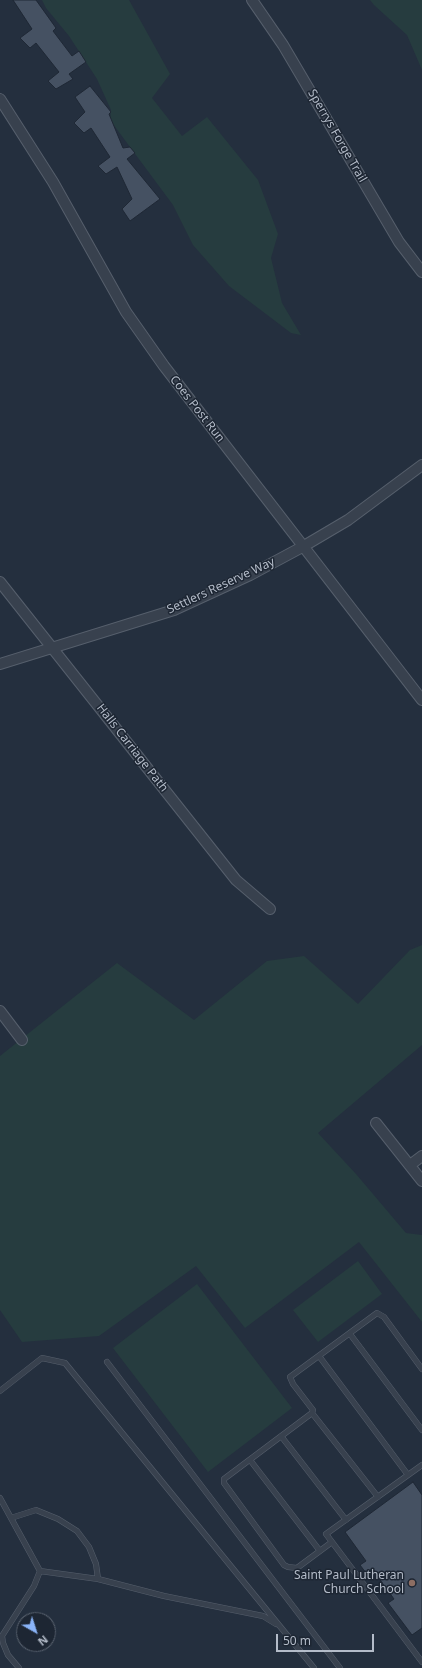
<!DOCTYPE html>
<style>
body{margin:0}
#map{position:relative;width:422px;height:1668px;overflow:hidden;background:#242f3e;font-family:"Noto Sans",sans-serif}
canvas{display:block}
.north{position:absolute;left:16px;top:1612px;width:40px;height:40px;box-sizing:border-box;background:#1d2633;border:1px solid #59626f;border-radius:50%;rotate:141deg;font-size:11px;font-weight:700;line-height:16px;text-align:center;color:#b4bcc9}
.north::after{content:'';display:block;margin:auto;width:14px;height:18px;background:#8ab4f8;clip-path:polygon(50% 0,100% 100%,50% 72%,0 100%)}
.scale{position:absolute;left:276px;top:1634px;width:98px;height:18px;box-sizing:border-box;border:2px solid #b4bcc9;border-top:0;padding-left:5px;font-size:12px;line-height:14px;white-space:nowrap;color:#b4bcc9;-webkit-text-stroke:3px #1d2633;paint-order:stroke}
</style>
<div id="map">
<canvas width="422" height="1668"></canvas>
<div class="north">N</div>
<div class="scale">50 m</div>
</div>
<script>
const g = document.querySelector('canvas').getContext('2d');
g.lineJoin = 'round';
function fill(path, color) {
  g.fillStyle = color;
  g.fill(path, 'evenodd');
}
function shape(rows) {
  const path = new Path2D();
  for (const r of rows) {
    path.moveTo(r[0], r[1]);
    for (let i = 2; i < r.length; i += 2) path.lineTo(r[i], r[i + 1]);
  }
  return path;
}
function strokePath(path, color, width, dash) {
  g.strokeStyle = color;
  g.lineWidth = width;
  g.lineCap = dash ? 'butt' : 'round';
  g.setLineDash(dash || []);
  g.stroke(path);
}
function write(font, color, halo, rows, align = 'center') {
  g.font = font + ' "Noto Sans",sans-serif';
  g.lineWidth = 3;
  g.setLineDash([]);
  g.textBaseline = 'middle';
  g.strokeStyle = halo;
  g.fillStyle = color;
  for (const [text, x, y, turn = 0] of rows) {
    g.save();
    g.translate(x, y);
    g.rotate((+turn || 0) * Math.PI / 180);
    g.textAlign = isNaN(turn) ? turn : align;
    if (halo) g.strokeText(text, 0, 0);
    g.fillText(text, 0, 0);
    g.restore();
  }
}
fill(shape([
 [42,0,129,0,170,74,152,98,182,136,207,117,258,180,278,234,271,258,282,303,301,335,291,333,229,286,193,245,173,205,110,120,111,110,97,79,69,36,46,8],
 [370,0,422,0,422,70,407,35,374,5],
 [422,945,422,1045,318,1133,356,1174,406,1233,422,1235,422,1322,359,1242,245,1328,196,1266,99,1336,22,1342,0,1310,0,1056,117,963,194,1020,267,961,304,956,358,1004,410,950],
 [358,1261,382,1294,318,1342,293,1310],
 [197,1284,292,1408,208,1472,113,1348]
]), '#263c3f');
const building = shape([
 [13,0,36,0,56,28,53,31,72,56,79,51,86,62,69,74,73,79,56,89,48,81,59,72,36,43,30,48,20,38,32,29,13,0],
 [90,86,111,112,109,114,123,148,130,147,135,153,127,159,160,199,130,221,122,209,132,199,117,167,106,174,98,166,110,157,91,128,84,133,74,123,85,112,75,97,90,86],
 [413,1482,422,1495,422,1628,412,1635,388,1603,394,1599,372,1569,366,1573,360,1565,366,1561,345,1532,413,1482]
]);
fill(building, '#455162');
strokePath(building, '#1f2835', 1);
const lane = shape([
 [350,1334,422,1430],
 [319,1356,408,1475],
 [107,1362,340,1668],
 [0,1391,42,1358,65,1363,314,1668],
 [312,1413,378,1497],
 [281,1436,346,1520],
 [250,1460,320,1551],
 [422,1465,326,1534,422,1662],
 [0,1498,40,1571,98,1579,164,1596,263,1616,276,1624],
 [11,1518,36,1510,58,1519,77,1531,89,1547,96,1564,98,1579],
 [332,1542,297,1568,288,1567,284,1565,224,1483,224,1479,312,1413,313,1410,293,1384,290,1377,377,1313,384,1317,422,1369],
 [19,1668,8,1655,3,1643,2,1636,34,1586,40,1571]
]);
const street = shape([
 [252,0,283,45,399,242,422,272],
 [0,99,53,182,126,312,164,366,422,700],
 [0,582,236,880,270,909],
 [0,664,174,610,250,575,304,546,348,520,422,465],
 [0,1011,22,1040],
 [376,1123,422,1181],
 [410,1165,422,1156]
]);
strokePath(lane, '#565f6c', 6);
strokePath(street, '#565f6c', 12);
strokePath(lane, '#38414e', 5);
strokePath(street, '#38414e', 10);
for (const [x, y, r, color] of [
 [412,1583,4,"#8d6e63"]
]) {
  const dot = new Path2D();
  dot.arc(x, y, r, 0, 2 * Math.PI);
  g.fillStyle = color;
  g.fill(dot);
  strokePath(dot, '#1d2633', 1.5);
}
write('12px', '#b4bcc9', '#1d2633', [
 ["Sperrys Forge Trail",337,136,60],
 ["Coes Post Run",197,409,52],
 ["Settlers Reserve Way",221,586,-25],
 ["Halls Carriage Path",132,748,52]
]);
write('12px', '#b4bcc9', '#1d2633', [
 ["Saint Paul Lutheran",404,1576],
 ["Church School",404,1590]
], 'right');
</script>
